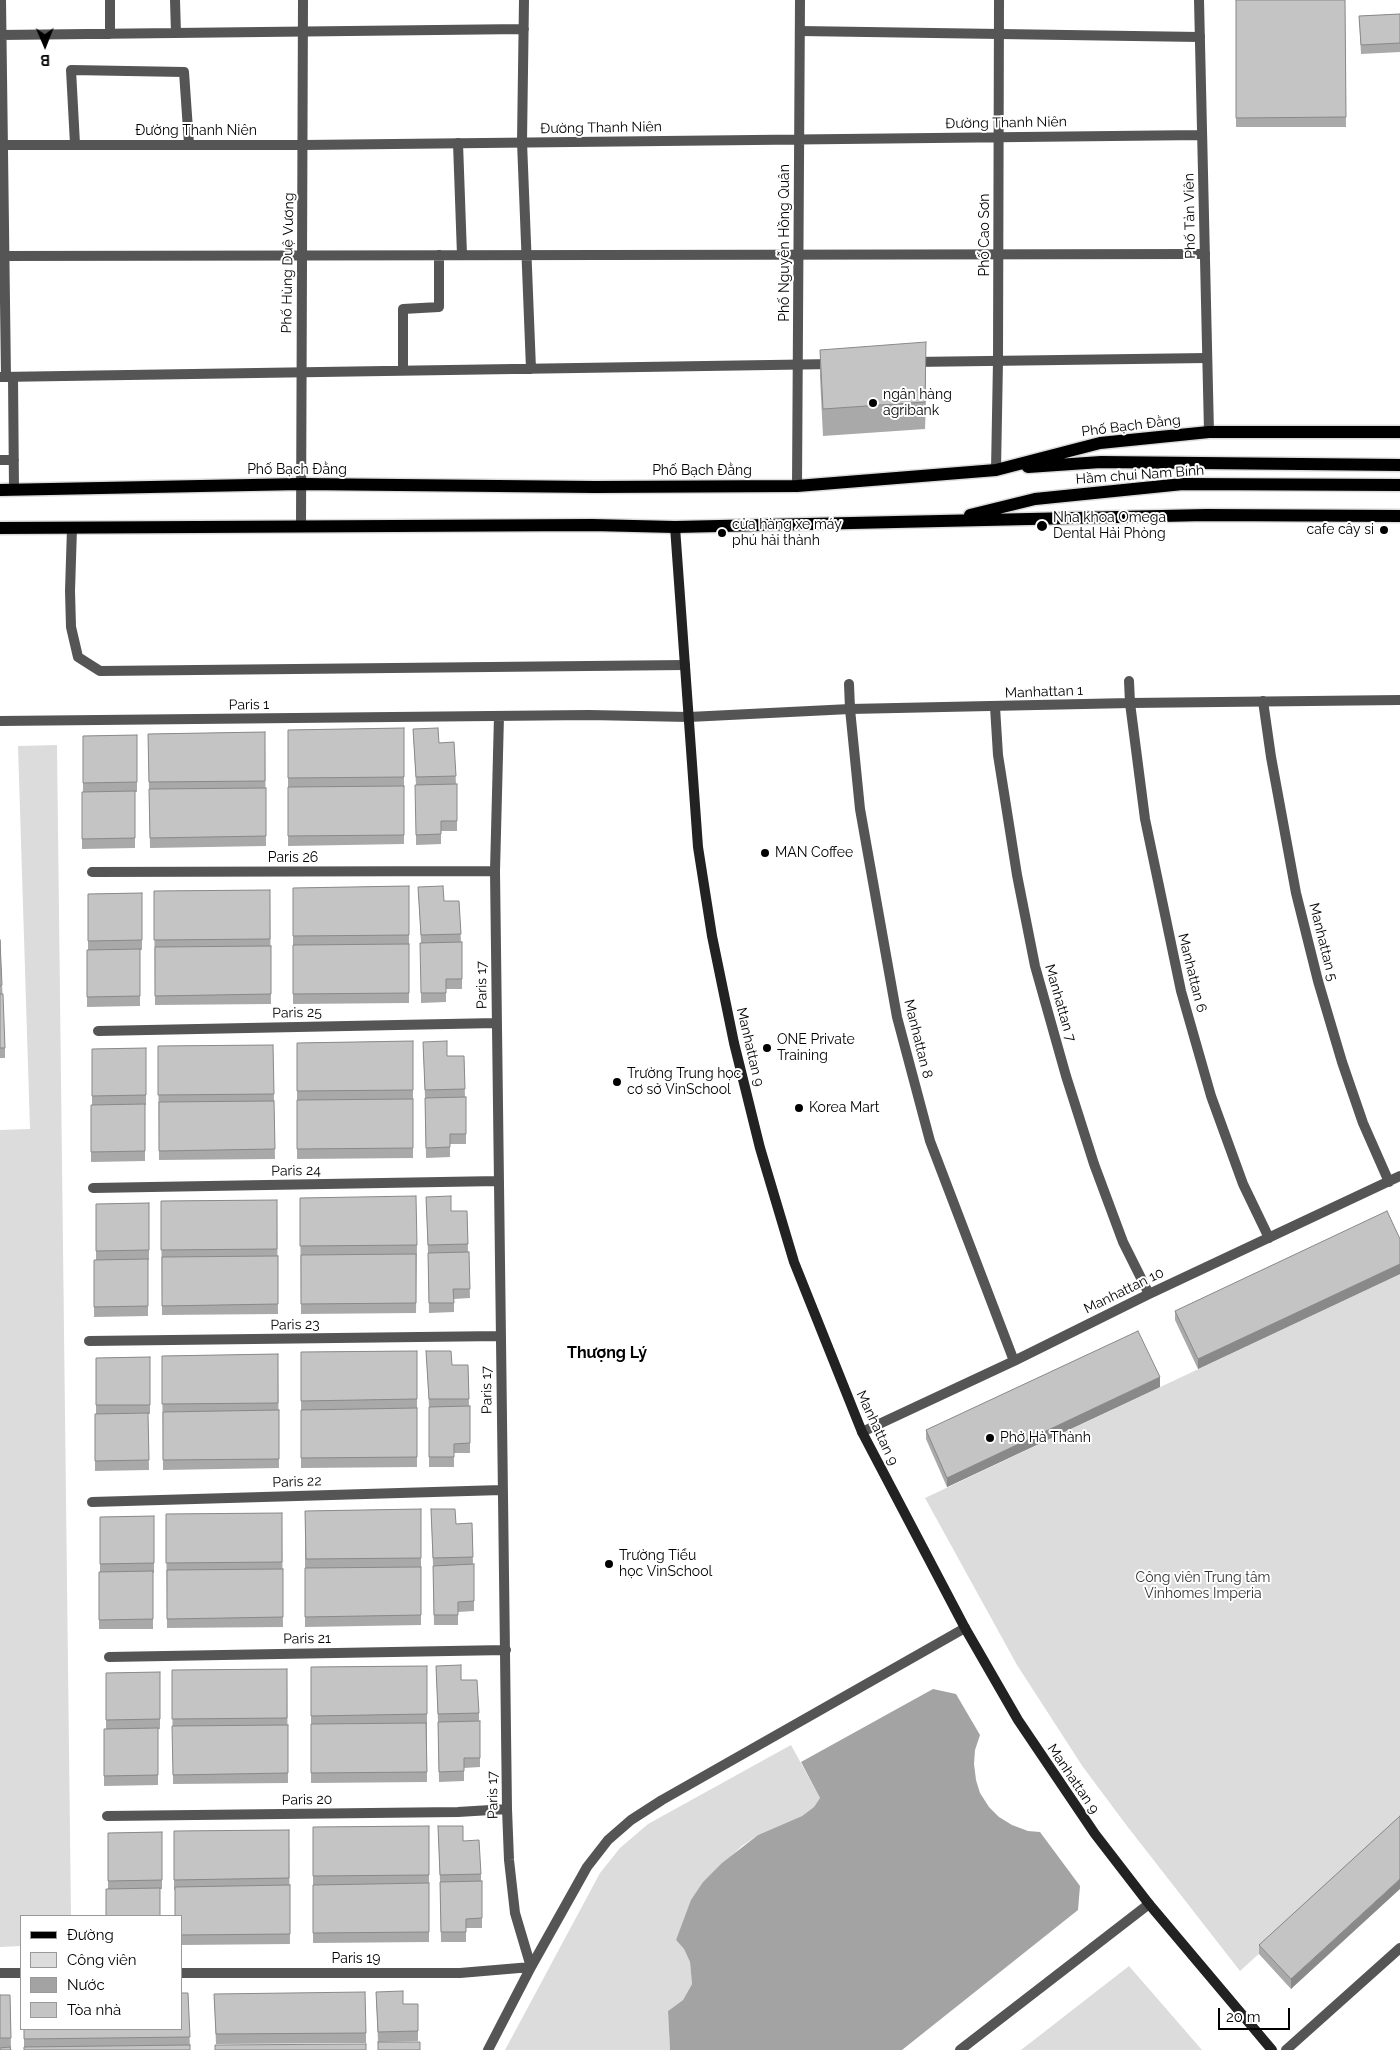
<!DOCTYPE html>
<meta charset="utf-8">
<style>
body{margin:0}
#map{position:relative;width:1400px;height:2050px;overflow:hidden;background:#fff;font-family:Raleway,sans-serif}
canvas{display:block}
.legend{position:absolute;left:20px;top:1915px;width:162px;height:115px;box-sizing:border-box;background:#fff;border:1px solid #999;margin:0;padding:6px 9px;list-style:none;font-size:15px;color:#000}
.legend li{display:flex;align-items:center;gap:10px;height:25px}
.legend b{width:25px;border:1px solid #999}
.north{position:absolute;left:20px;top:20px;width:50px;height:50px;-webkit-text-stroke:4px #fff;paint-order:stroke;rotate:179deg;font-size:14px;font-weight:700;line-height:20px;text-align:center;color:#000}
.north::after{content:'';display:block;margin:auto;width:18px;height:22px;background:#000;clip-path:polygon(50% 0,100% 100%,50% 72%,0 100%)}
.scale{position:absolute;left:1218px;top:2008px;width:72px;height:22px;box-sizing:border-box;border:2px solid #000;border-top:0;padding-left:6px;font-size:15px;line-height:18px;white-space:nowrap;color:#000;-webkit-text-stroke:4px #fff;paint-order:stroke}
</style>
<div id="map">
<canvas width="1400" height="2050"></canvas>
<ul class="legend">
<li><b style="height:6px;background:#000"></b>Đường</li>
<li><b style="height:14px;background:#dcdcdc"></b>Công viên</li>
<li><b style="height:14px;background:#a3a3a3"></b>Nước</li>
<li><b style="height:14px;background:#c4c4c4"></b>Tòa nhà</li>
</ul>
<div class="north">B</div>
<div class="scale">20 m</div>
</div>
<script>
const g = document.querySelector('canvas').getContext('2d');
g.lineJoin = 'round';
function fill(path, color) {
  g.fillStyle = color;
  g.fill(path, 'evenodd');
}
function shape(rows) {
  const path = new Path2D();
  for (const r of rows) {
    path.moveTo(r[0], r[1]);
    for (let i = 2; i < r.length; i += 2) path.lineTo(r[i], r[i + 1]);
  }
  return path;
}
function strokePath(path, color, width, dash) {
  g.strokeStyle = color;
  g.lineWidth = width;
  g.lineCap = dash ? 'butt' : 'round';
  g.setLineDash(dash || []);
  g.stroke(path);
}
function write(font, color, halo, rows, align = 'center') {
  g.font = font + ' Raleway,sans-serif';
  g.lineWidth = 4;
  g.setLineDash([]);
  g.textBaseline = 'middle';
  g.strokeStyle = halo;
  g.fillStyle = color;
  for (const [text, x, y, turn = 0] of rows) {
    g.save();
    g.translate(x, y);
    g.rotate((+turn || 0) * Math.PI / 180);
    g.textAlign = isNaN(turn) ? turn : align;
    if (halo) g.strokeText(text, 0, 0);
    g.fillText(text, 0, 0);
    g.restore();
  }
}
fill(shape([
 [57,745,71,1916,21,1916,21,1946,0,1947,0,1130,30,1129,18,746],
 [1400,1274,1400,1826,1240,1971,1127,1826,1083,1767,1017,1665,925,1498],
 [791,1745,820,1798,814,1807,802,1816,758,1835,742,1846,703,1882,676,1940,684,1949,690,1962,692,1984,683,2000,668,2011,670,2050,505,2050,600,1873,620,1848,648,1824],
 [1129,1966,1202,2050,1021,2050]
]), '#dcdcdc');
fill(shape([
 [933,1689,956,1694,980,1735,975,1750,974,1764,976,1780,980,1793,989,1807,999,1817,1012,1825,1028,1831,1040,1832,1080,1886,1078,1910,902,2050,670,2050,668,2011,683,2000,692,1984,690,1962,684,1949,676,1940,691,1900,703,1882,722,1863,758,1835,802,1816,814,1807,820,1798,801,1762]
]), '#a3a3a3');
const primary = shape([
 [1028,467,1101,462,1400,465],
 [0,490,301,484,595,487,797,486,996,470,1100,443,1209,432,1400,432],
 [970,515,1035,499,1183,484,1400,485],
 [0,528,592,525,675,527,1206,515,1400,516]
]);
strokePath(primary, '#dbdbdb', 15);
strokePath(shape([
 [1,0,6,377],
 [110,0,110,34],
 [175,0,176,33],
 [524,0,522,142,531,369],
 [800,31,1200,37],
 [0,35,524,29],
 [458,143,462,255],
 [75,144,71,70,184,72,189,144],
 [0,256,1205,254],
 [913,362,1207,358],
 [403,370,403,309,439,307,439,255],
 [0,377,834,364],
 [13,377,14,489],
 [0,460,14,460],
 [72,528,70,591,71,627,78,657,100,671,685,665],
 [1129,681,1130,703],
 [849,684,850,709],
 [0,721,589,715,689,717,850,709,1130,703,1400,700],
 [92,872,495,871],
 [98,1031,497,1023],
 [93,1188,499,1181],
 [89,1341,501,1336],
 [92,1502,502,1490],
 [109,1657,506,1650],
 [107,1816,458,1812,507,1809],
 [0,1973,21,1973],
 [181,1973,460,1973,531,1967,587,1867,608,1840,631,1820,662,1800,965,1628],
 [488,2050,531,1967,515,1913,509,1860,507,1809,495,871,499,716],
 [960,2050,1149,1904],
 [1286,2050,1400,1948]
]), '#555', 10);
strokePath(shape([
 [1199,0,1209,432],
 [0,145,304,145,1202,135],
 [996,470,998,361,999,0],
 [797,486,800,0],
 [1263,701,1271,757,1296,893,1318,981,1342,1062,1363,1123,1389,1182],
 [1130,703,1145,819,1181,991,1211,1096,1243,1184,1269,1238],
 [995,707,998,755,1017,875,1035,966,1066,1076,1094,1164,1123,1242,1149,1294],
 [850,709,860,809,897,1017,930,1141,1014,1361],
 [862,1432,1014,1361,1149,1294,1400,1176]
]), '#555', 10);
strokePath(shape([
 [301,526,303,0]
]), '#555', 10);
strokePath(shape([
 [675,527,698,847,712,936,734,1043,760,1148,794,1262,862,1432,965,1628,1018,1720,1095,1834,1149,1904,1272,2050]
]), '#222', 10);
strokePath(primary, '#000', 12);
fill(shape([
 [1236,0,1345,0,1346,127,1236,127],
 [1400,14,1400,52,1361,54,1359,16],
 [820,350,926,370,925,429,823,436,820,377],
 [404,728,404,844,288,846,288,730],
 [413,729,439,743,454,742,456,784,457,784,457,831,441,831,441,844,416,845,416,785],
 [265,732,266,846,150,848,148,734],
 [137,735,137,792,135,792,135,848,82,849,82,792,83,792,83,736],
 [409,886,409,1003,293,1004,293,888],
 [418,887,444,901,459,901,461,942,462,942,462,989,446,989,446,1002,421,1003,421,943],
 [270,890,271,1004,155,1005,154,891],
 [142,893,142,950,140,950,140,1006,87,1007,87,950,88,950,88,894],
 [0,940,5,1048,5,1058,0,1058],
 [413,1041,413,1158,297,1159,297,1043],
 [423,1042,447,1056,464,1056,465,1097,466,1097,466,1144,450,1144,450,1157,426,1158,425,1098],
 [273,1045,275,1159,159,1160,158,1046],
 [146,1048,146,1105,145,1105,145,1161,91,1162,91,1105,92,1105,92,1049],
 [426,1197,451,1211,467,1211,468,1252,469,1252,470,1298,454,1299,454,1312,429,1313,428,1253],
 [300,1198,417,1245,416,1313,301,1314],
 [277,1200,278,1314,162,1315,161,1201],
 [149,1203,149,1260,148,1260,148,1316,94,1317,94,1260,96,1260,96,1204],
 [1400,1239,1400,1274,1198,1369,1175,1320,1175,1311],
 [417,1351,417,1467,301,1468,301,1352],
 [426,1351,452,1365,468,1365,469,1406,470,1406,470,1453,454,1453,454,1467,429,1467,429,1407],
 [278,1354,279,1468,163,1470,162,1356],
 [150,1357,150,1414,148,1414,149,1470,95,1471,95,1414,96,1414,96,1358],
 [1160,1387,947,1487,926,1439,926,1430],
 [421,1509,421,1625,305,1627,305,1511],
 [431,1509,456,1524,472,1523,473,1564,474,1564,474,1611,458,1612,458,1625,434,1625,433,1566],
 [282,1513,283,1627,167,1628,166,1514],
 [154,1516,154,1573,153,1573,153,1629,99,1629,99,1572,100,1572,100,1517],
 [427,1666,427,1782,311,1783,311,1667],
 [436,1666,461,1680,479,1713,479,1721,480,1721,480,1767,464,1768,464,1781,439,1782,438,1722],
 [287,1669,288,1783,173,1784,172,1670],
 [160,1672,160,1729,158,1729,158,1785,104,1786,104,1729,106,1729,106,1673],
 [1400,1816,1291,1989,1259,1954,1259,1945],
 [429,1826,429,1942,313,1943,313,1827],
 [438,1826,463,1841,481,1874,481,1881,482,1881,482,1928,466,1928,466,1942,441,1942,440,1882],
 [289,1830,290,1944,181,1945,181,1916,175,1890,174,1890,174,1831],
 [162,1832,162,1889,108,1889,108,1833],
 [376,1992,403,2004,418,2004,418,2041,378,2042],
 [188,1993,190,2050,24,2050,24,2029],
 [214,1994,366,2033,366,2043,216,2044],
 [0,1995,10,1995,11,2050,0,2048]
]), '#a9a9a9');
fill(shape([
 [926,342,926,370,925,429,925,402],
 [1400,1264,1400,1274,1198,1369,1198,1359],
 [1160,1377,1160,1387,947,1487,947,1478],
 [1400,1879,1400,1889,1291,1989,1291,1979]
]), '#898989');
const building = shape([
 [1236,0,1345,0,1346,117,1236,118,1236,0],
 [1400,14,1400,43,1361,45,1359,16,1400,14],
 [926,342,925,402,823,409,820,350,926,342],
 [404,728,404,777,288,778,288,730,404,728],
 [438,728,439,743,454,742,456,776,416,777,413,729,438,728],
 [265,732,265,781,149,782,148,734,265,732],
 [137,735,137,782,83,783,83,736,137,735],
 [457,784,457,821,441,821,441,834,416,835,415,785,457,784],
 [404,786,404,835,288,836,288,787,404,786],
 [266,788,266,836,150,838,149,789,266,788],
 [135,791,135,838,82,839,82,792,135,791],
 [409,886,409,935,293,936,293,888,409,886],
 [443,886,444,901,459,901,461,934,421,935,418,887,443,886],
 [270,890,270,939,154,940,154,891,270,890],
 [142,893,142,940,88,941,88,894,142,893],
 [0,940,2,985,0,986,0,940],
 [462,942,462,979,446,979,446,993,421,993,420,943,462,942],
 [409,944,409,993,293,994,293,945,409,944],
 [271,946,271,994,155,996,155,947,271,946],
 [140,949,140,996,87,997,87,950,140,949],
 [0,994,3,994,5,1048,0,1048,0,994],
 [413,1041,413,1090,297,1091,297,1043,413,1041],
 [447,1041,447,1056,464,1056,465,1089,425,1090,423,1042,447,1041],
 [273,1045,274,1094,158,1095,158,1046,273,1045],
 [146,1048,146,1095,92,1096,92,1049,146,1048],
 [466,1097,466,1134,450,1134,450,1147,426,1148,425,1098,466,1097],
 [413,1099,413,1148,297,1149,297,1100,413,1099],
 [274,1101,275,1149,159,1151,159,1102,274,1101],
 [145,1104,145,1151,91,1152,91,1105,145,1104],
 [416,1196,417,1245,300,1246,300,1198,416,1196],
 [451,1196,451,1211,467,1211,468,1244,428,1245,426,1197,451,1196],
 [277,1200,277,1249,161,1250,161,1201,277,1200],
 [149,1203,149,1250,96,1251,96,1204,149,1203],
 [1387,1211,1400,1239,1400,1264,1198,1359,1175,1311,1387,1211],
 [469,1252,470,1289,453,1289,454,1303,429,1303,428,1253,469,1252],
 [416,1254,416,1303,301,1304,301,1255,416,1254],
 [278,1256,278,1304,162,1306,162,1257,278,1256],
 [148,1259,148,1306,94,1307,94,1260,148,1259],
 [1138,1331,1160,1377,947,1478,926,1430,1138,1331],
 [417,1351,417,1399,301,1401,301,1352,417,1351],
 [426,1351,451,1351,452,1365,468,1365,469,1399,429,1399,426,1351],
 [278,1354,278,1403,162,1404,162,1356,278,1354],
 [150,1357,150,1405,96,1405,96,1358,150,1357],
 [470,1406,470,1443,454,1444,454,1457,429,1457,429,1407,470,1406],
 [417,1408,417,1457,301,1458,301,1410,417,1408],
 [279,1410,279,1459,163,1460,163,1412,279,1410],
 [148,1413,149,1460,95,1461,95,1414,148,1413],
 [421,1509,421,1558,306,1559,305,1511,421,1509],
 [431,1509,455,1509,456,1524,472,1523,473,1557,433,1558,431,1509],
 [282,1513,282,1562,166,1563,166,1514,282,1513],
 [154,1516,154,1563,100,1564,100,1517,154,1516],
 [474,1564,474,1601,458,1602,458,1615,434,1615,433,1566,474,1564],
 [421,1567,421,1615,305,1617,305,1568,421,1567],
 [283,1569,283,1617,167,1619,167,1570,283,1569],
 [153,1571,153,1619,99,1620,99,1572,153,1571],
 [461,1665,461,1680,477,1680,479,1713,438,1714,436,1666,461,1665],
 [427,1666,427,1714,311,1716,311,1667,427,1666],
 [287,1669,287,1718,172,1719,172,1670,287,1669],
 [160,1672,160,1719,106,1720,106,1673,160,1672],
 [480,1721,480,1758,464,1758,464,1771,439,1772,438,1722,480,1721],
 [426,1723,427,1772,311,1773,311,1724,426,1723],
 [288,1725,288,1773,173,1775,172,1726,288,1725],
 [158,1728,158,1775,104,1776,104,1729,158,1728],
 [1400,1816,1400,1879,1291,1979,1259,1945,1400,1816],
 [429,1826,429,1875,313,1876,313,1827,429,1826],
 [438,1826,463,1826,463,1841,479,1840,481,1874,440,1875,438,1826],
 [289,1830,289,1878,174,1880,174,1831,289,1830],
 [162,1832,162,1880,108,1881,108,1833,162,1832],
 [482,1881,482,1918,466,1919,466,1932,441,1932,440,1882,482,1881],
 [429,1883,429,1932,313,1933,313,1885,429,1883],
 [290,1885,290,1934,181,1935,181,1916,175,1916,175,1887,290,1885],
 [160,1888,160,1916,106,1916,106,1889,160,1888],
 [403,1991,403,2004,418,2004,418,2031,378,2032,376,1992,403,1991],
 [365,1992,366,2033,216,2034,214,1994,365,1992],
 [181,1993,188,1993,190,2037,24,2039,24,2029,181,2029,181,1993],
 [0,1995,10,1995,11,2038,0,2038,0,1995],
 [378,2042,420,2042,420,2050,378,2050,378,2042],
 [366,2044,366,2050,215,2050,215,2045,366,2044],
 [190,2045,190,2050,24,2050,24,2047,190,2045],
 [10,2047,11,2050,0,2050,0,2048,10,2047]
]);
fill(building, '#c4c4c4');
strokePath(building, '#898989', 1);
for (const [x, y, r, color] of [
 [873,403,5,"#000"],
 [1042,526,6,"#000"],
 [1384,530,5,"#000"],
 [722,533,5,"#000"],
 [765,853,5,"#000"],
 [767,1048,5,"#000"],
 [617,1082,5,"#000"],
 [799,1108,5,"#000"],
 [990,1438,5,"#000"],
 [609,1564,5,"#000"]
]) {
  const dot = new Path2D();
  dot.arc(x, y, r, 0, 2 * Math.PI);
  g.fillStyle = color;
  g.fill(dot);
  strokePath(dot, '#fff', 2);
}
write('14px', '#000', '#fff', [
 ["Đường Thanh Niên",1006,123,-1],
 ["Đường Thanh Niên",601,128,-1],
 ["Đường Thanh Niên",196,131],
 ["Phố Tản Viên",1190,216,-91],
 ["Phố Cao Sơn",985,235,-90],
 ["Phố Nguyễn Hồng Quân",785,243,-90],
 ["Phố Hùng Duệ Vương",288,263,-89],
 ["Phố Bạch Đằng",1131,426,-7],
 ["Phố Bạch Đằng",297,470],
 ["Phố Bạch Đằng",702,471],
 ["Hầm chui Nam Bính",1140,475,-4],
 ["Manhattan 1",1044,692,-2],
 ["Paris 1",249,705,-1],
 ["Paris 26",293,858],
 ["Manhattan 5",1323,942,76],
 ["Manhattan 6",1192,973,76],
 ["Paris 17",482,985,-91],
 ["Manhattan 7",1060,1003,74],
 ["Paris 25",297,1013,-1],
 ["Manhattan 8",918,1039,76],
 ["Manhattan 9",750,1047,77],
 ["Paris 24",296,1171,-1],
 ["Manhattan 10",1124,1291,-26],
 ["Paris 23",295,1325,-1],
 ["Paris 17",487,1390,-91],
 ["Manhattan 9",877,1428,65],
 ["Paris 22",297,1482,-2],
 ["Paris 21",307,1639,-1],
 ["Manhattan 9",1073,1779,56],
 ["Paris 17",493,1795,-91],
 ["Paris 20",307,1800,-1],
 ["Paris 19",356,1959]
]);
write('14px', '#000', '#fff', [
 ["ngân hàng",883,395],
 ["agribank",883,411],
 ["Nha khoa Omega",1053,518],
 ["Dental Hải Phòng",1053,534],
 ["cửa hàng xe máy",732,525],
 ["phú hải thành",732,541],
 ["cafe cây si",1374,530,"right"],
 ["MAN Coffee",775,853],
 ["ONE Private",777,1040],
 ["Training",777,1056],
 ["Trường Trung học",627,1074],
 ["cơ sở VinSchool",627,1090],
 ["Korea Mart",809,1108],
 ["Phở Hà Thành",1000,1438],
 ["Trường Tiểu",619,1556],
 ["học VinSchool",619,1572]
], 'left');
write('14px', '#333', '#fff', [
 ["Công viên Trung tâm",1203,1578],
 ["Vinhomes Imperia",1203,1594]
]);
write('bold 16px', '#000', '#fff', [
 ["Thượng Lý",607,1353]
]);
</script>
